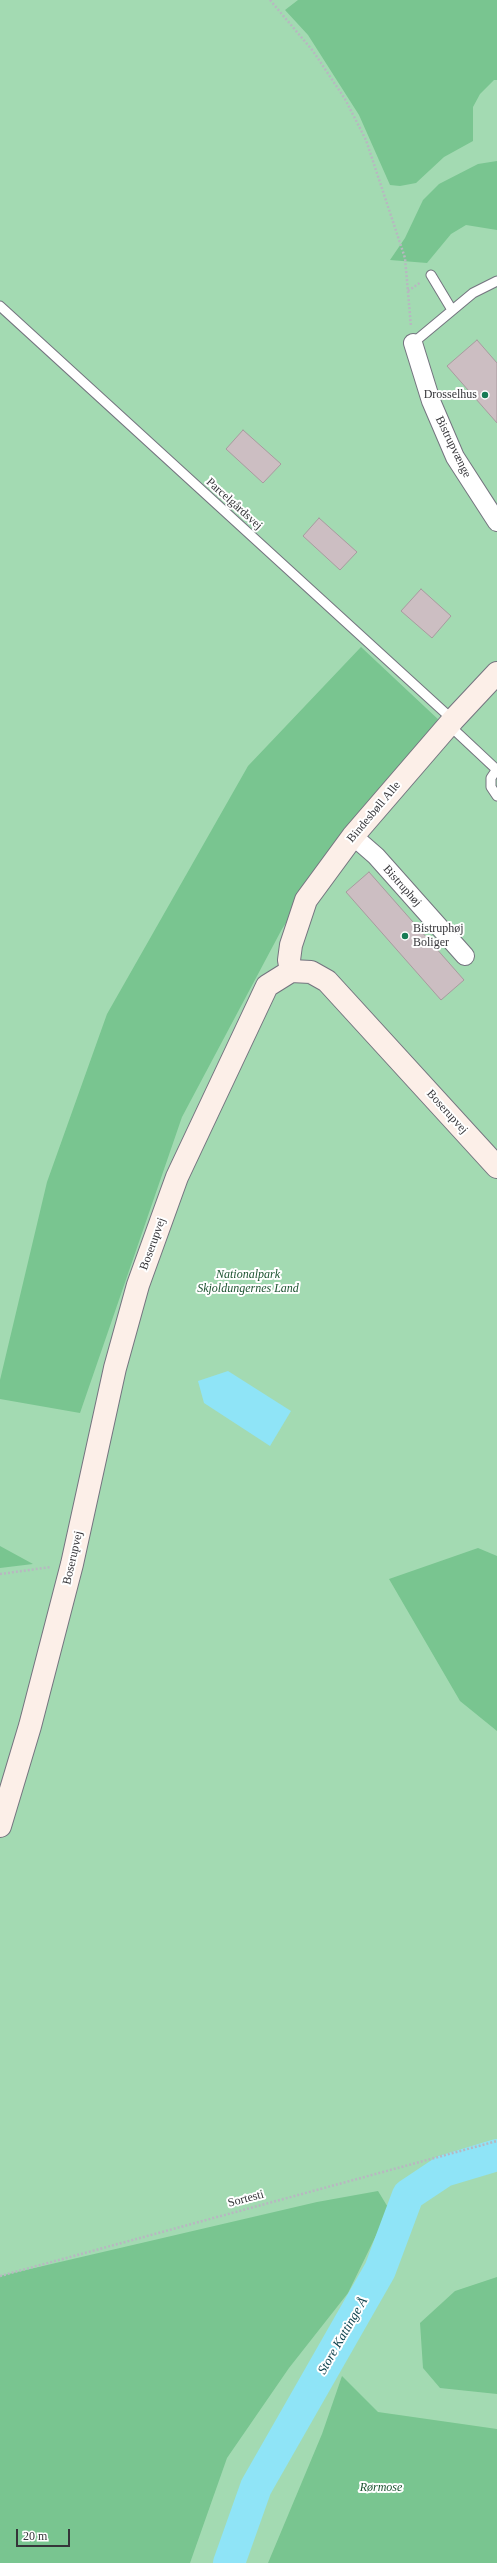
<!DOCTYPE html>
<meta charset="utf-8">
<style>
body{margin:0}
#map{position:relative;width:497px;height:2563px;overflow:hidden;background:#eff0fb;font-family:Georgia,serif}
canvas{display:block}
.scale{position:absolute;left:16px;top:2529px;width:54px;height:18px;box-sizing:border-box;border:2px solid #353539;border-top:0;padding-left:5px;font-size:12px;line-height:14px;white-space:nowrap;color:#353539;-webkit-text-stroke:3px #fff;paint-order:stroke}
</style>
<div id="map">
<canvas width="497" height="2563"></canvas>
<div class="scale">20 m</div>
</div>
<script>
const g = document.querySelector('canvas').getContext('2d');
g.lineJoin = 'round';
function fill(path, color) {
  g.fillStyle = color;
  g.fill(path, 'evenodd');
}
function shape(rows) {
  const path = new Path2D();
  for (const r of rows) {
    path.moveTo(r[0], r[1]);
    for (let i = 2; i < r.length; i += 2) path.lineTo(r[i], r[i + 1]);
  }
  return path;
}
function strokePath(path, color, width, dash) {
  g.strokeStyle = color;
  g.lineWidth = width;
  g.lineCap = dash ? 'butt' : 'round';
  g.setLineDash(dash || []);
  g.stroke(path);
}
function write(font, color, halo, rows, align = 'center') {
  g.font = font + ' Georgia,serif';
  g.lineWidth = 4;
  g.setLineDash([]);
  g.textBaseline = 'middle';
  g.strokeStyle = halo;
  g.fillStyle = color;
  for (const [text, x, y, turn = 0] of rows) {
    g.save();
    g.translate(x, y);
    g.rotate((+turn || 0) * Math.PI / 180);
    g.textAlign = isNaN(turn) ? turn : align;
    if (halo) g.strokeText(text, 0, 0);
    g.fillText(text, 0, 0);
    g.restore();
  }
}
fill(shape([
 [0,0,497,0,497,2563,0,2563]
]), '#a3dab2');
fill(shape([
 [298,0,497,0,497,80,494,80,480,94,473,107,473,141,444,157,416,183,400,186,390,185,359,115,308,35,285,10],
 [497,161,497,230,466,225,451,234,427,263,390,260,405,238,423,200,439,184,478,164],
 [361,647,441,722,332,852,282,929,182,1117,80,1413,0,1399,0,1380,47,1182,107,1014,248,766],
 [0,1546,33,1564,0,1568],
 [478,1548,497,1556,497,1731,460,1701,389,1579],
 [378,2191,389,2209,348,2293,289,2368,227,2458,190,2563,0,2563,0,2276,317,2202],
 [497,2277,497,2394,440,2388,423,2368,420,2323,455,2291],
 [342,2376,378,2412,497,2429,497,2563,268,2563,322,2434]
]), '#79c590');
fill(shape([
 [228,1371,291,1411,270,1446,204,1403,198,1381]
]), '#8fe4f7');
strokePath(shape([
 [229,2563,256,2487,380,2270,408,2195,444,2171,497,2155]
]), '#8fe4f7', 32);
const building = shape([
 [477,340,497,363,497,423,447,366,477,340],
 [243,430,281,464,263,483,226,449,243,430],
 [319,518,357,552,340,570,303,536,319,518],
 [421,589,451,616,432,638,401,611,421,589],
 [369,872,464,980,441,1000,346,892,369,872]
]);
fill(building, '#ccbec2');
strokePath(building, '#a89b9f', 1);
const lane = shape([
 [431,275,452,310],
 [0,306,453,720],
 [413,343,473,293,497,281],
 [449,725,496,769],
 [497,769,491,778,491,787,497,796]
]);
const street = shape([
 [413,343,431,401,455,457,497,522],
 [353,836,376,856,465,956]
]);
const secondary = shape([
 [291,971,289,960,291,945,306,900,353,836,453,720,497,673],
 [0,1826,30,1726,72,1564,115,1368,138,1285,177,1177,267,986,291,971,311,972,327,981,497,1167]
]);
strokePath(lane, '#74747f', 11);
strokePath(street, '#74747f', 20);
strokePath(secondary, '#74747f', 24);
strokePath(shape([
 [270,0,313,51,345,99,366,140,405,258,411,327],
 [408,291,421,282],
 [0,1574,51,1567],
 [0,2276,497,2141]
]), '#b7b8c0', 2.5, [2, 2]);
strokePath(lane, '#fff', 9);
strokePath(street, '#fff', 18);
strokePath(secondary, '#fcefe8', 22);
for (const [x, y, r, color] of [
 [485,395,4,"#167b54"],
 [405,936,4,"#167b54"]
]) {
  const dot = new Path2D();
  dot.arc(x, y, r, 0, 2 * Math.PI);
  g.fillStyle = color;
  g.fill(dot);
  strokePath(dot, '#fff', 1.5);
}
write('12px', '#353539', '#fff', [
 ["Drosselhus",477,395],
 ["Bistruphøj",413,929,"left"],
 ["Boliger",413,943,"left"]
], 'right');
write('12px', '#353539', '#fff', [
 ["Bistrupvænge",453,447,64],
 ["Parcelgårdsvej",234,504,42],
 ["Bindesbøll Alle",374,812,-50],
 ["Bistruphøj",402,886,48],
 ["Boserupvej",447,1112,48],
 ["Boserupvej",153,1244,-70],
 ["Boserupvej",73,1558,-77],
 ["Sortesti",246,2199,-15]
]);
write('italic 12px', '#1d5431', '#fff', [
 ["Nationalpark",248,1275],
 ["Skjoldungernes Land",248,1289],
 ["Rørmose",381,2488]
]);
write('italic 13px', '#0d414c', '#fff', [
 ["Store Kattinge Å",343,2336,-60]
]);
</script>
